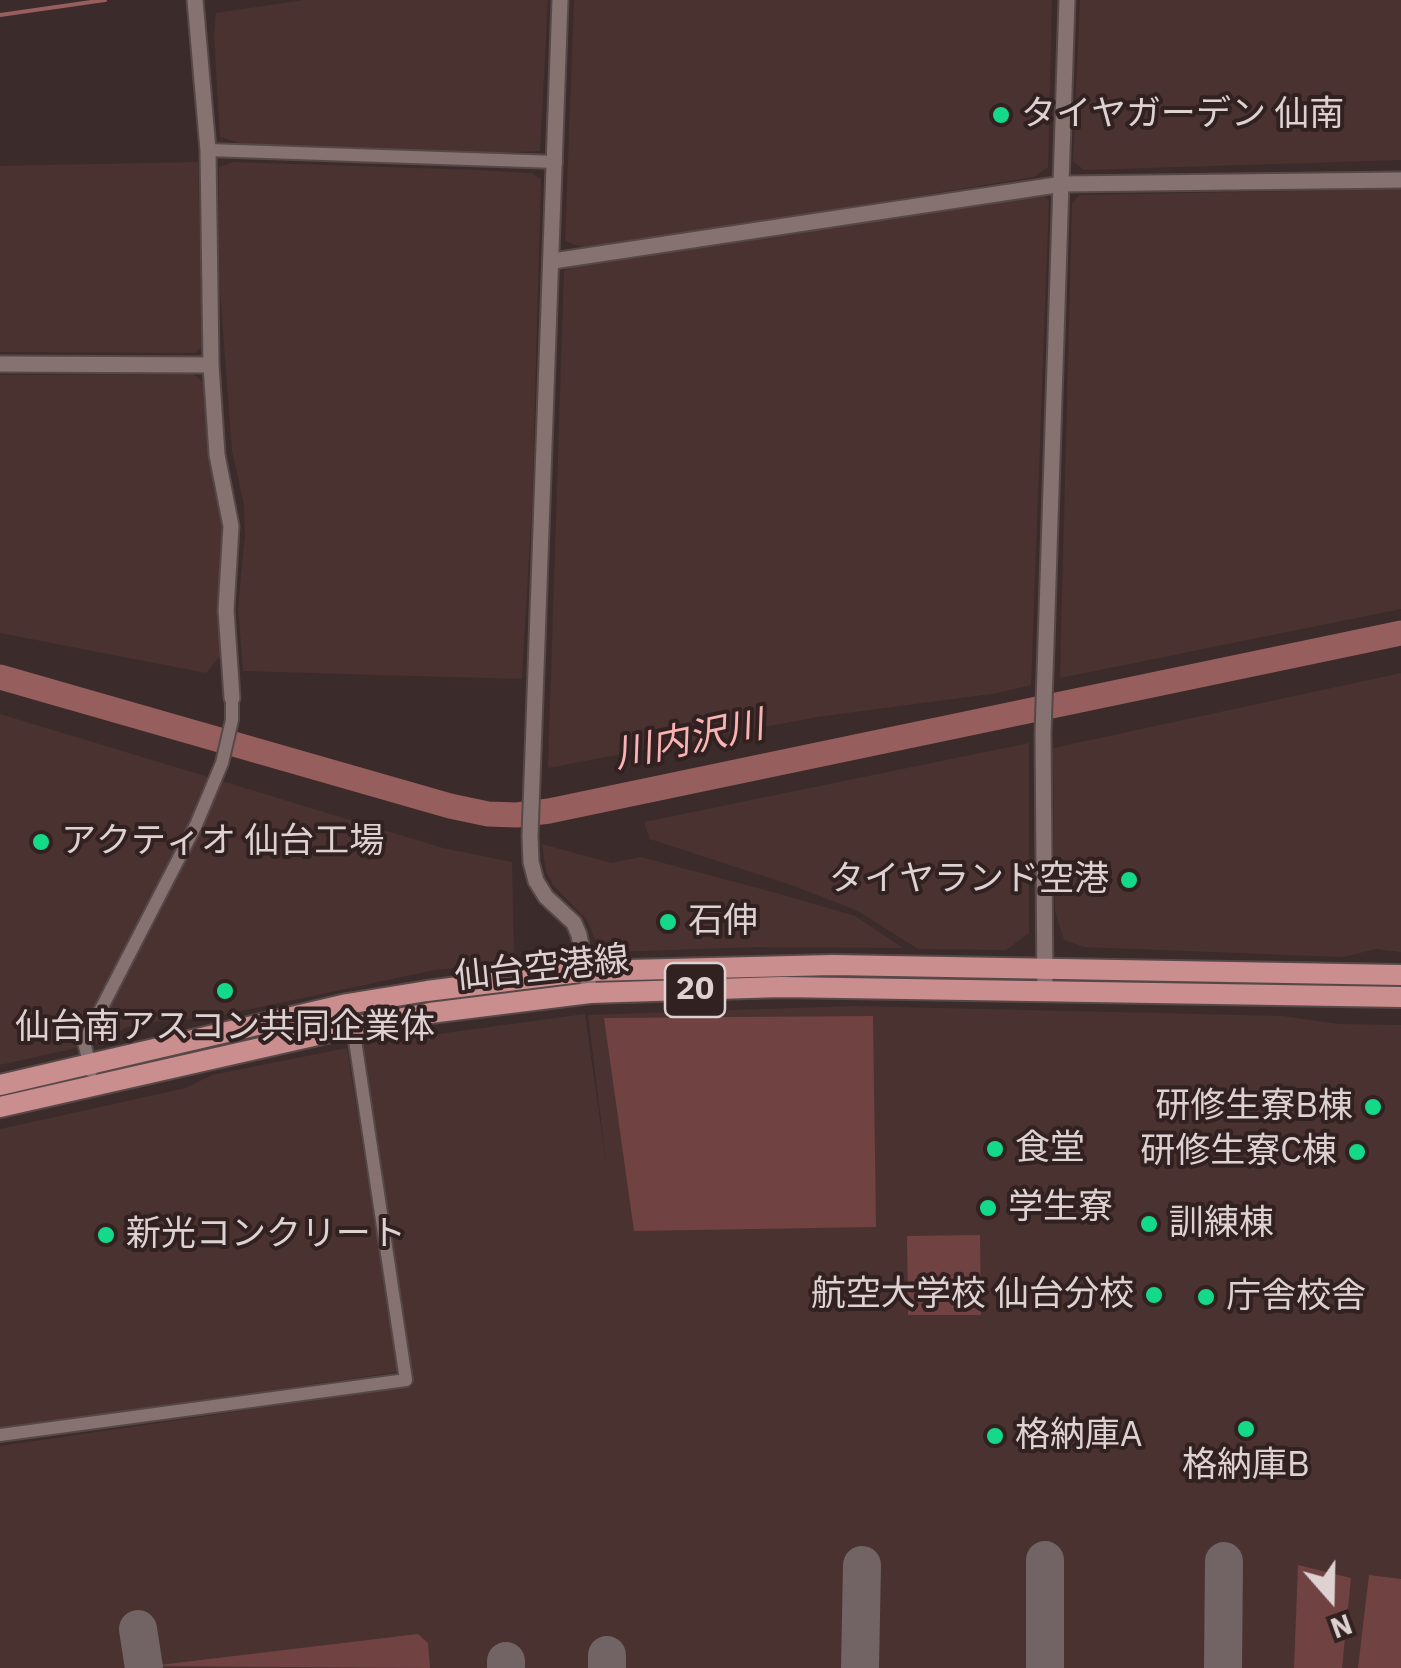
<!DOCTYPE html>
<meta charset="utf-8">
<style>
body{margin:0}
#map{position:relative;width:1401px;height:1668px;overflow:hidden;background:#3c2b2b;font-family:"IBM Plex Sans",sans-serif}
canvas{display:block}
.north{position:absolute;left:1281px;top:1548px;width:100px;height:100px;-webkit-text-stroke:8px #322121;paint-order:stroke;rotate:160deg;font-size:28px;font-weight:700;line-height:40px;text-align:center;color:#ddd1d1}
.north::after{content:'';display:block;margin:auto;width:35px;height:45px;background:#ddd1d1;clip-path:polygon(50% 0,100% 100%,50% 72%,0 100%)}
</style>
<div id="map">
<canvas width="1401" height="1668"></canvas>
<div class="north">N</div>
</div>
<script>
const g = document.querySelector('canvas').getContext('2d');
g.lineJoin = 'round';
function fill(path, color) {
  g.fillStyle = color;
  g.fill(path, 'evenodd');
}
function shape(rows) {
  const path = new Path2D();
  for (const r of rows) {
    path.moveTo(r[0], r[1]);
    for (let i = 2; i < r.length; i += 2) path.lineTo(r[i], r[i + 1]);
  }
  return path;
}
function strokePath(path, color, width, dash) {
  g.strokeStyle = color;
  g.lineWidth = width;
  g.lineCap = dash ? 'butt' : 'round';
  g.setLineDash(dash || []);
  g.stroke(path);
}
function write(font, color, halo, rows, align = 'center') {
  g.font = font + ' "IBM Plex Sans","Noto Sans JP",sans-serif';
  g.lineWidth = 8;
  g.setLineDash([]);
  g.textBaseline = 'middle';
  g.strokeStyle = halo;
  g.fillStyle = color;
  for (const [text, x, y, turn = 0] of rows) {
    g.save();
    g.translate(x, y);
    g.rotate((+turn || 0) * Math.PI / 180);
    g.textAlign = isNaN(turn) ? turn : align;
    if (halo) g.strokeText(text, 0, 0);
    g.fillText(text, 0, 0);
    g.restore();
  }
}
fill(shape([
 [304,0,548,0,540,151,496,153,246,145,220,137,214,35,216,13],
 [574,0,1052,0,1048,167,1034,177,587,249,565,241],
 [1080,0,1401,0,1401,160,1084,170,1073,161],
 [198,162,202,346,195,353,0,352,0,166],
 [233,162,478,170,531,173,541,179,532,506,522,679,243,671,238,608,245,534,244,505,232,451,218,264,219,167],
 [1401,189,1401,609,1060,678,1072,204,1079,195],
 [1037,193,1049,200,1031,685,998,693,817,717,548,768,564,271,575,266],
 [193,374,205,384,209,455,222,524,218,595,221,655,206,673,0,633,0,375],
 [1401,673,1401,952,1376,949,1343,957,1084,947,1064,940,1055,911,1053,748],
 [0,714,443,848,512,862,514,951,502,963,435,970,208,1018,166,1020,127,1027,99,1043,0,1065],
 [1029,743,1029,933,1006,950,918,949,858,911,794,886,650,839,644,822],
 [542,844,611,863,641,857,780,894,855,916,903,948,755,947,614,952,596,942,587,920,553,885,546,872],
 [852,1006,1283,1016,1338,1024,1401,1025,1401,1668,0,1668,0,1446,413,1386,364,1044,585,1014,607,1169,588,1015],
 [347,1048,398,1372,0,1428,0,1129,186,1088,212,1075]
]), '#4a3231');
fill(shape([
 [873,1016,876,1227,634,1231,604,1018],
 [980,1235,981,1315,908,1315,907,1236],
 [1298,1565,1351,1578,1342,1668,1294,1668],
 [1369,1575,1401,1579,1401,1668,1358,1668],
 [418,1634,428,1643,430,1668,151,1666]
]), '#714242');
strokePath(shape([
 [0,15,105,0]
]), '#975e5e', 4);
strokePath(shape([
 [0,677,450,806,488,814,517,815,549,811,1401,633]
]), '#975e5e', 25);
strokePath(shape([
 [138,1629,144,1668],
 [506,1668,506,1661],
 [607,1668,607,1655],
 [860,1668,862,1565],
 [1045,1668,1045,1560],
 [1223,1668,1224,1561]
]), '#726464', 38);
const minor = shape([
 [208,150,556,162],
 [91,1071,84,1042,196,825,222,763,232,720,232,698],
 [0,1435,406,1380,353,1027]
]);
const tertiary = shape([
 [195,0,208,150,211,365,217,455,231,526,226,610,232,698],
 [560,0,530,836,531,862,536,881,546,897,574,923,579,935,590,993],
 [553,261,1063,184,1401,180],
 [0,364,211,365],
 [1045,990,1043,734,1067,0]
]);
const primary = shape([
 [0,1085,347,1004,427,991,588,971,833,965,1401,975],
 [0,1107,353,1027,430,1013,590,993,781,987,1401,997]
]);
strokePath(minor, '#574848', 16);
strokePath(tertiary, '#574848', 19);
strokePath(primary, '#574848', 24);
strokePath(minor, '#877272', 12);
strokePath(tertiary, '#877272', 15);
strokePath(primary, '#cb8e8e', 20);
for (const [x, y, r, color] of [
 [1001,115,10,"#14d989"],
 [41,842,10,"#14d989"],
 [1129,880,10,"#14d989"],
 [668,922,10,"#14d989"],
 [225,991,10,"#14d989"],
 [1373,1107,10,"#14d989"],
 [995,1149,10,"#14d989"],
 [1357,1152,10,"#14d989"],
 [988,1208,10,"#14d989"],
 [1149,1224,10,"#14d989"],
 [106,1235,10,"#14d989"],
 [1154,1295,10,"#14d989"],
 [1206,1297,10,"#14d989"],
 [1246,1429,10,"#14d989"],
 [995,1436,10,"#14d989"]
]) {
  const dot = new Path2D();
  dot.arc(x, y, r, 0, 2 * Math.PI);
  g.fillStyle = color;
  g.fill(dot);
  strokePath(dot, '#322121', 4);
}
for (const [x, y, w] of [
 [695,990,60]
]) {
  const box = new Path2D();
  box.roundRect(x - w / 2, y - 27, w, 54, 8);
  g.fillStyle = '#322121';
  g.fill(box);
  strokePath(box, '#ddd1d1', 2.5);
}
write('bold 32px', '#ddd1d1', null, [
 ["20",695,990]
]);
write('35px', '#ddd1d1', '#322121', [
 ["タイヤガーデン 仙南",1021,115],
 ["アクティオ 仙台工場",61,842],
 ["タイヤランド空港",1109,880,"right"],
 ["石伸",688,922],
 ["仙台南アスコン共同企業体",225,1028,"center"],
 ["研修生寮B棟",1353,1107,"right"],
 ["食堂",1015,1149],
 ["研修生寮C棟",1337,1152,"right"],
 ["学生寮",1008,1208],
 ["訓練棟",1169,1224],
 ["新光コンクリート",126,1235],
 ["航空大学校 仙台分校",1134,1295,"right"],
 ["庁舎校舎",1226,1297],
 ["格納庫A",1015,1436],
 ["格納庫B",1246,1466,"center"]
], 'left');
write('35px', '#ddd1d1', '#322121', [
 ["仙台空港線",542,969,-6]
]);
write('italic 38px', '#fab2b2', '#322121', [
 ["川内沢川",689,741,-12]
]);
</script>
